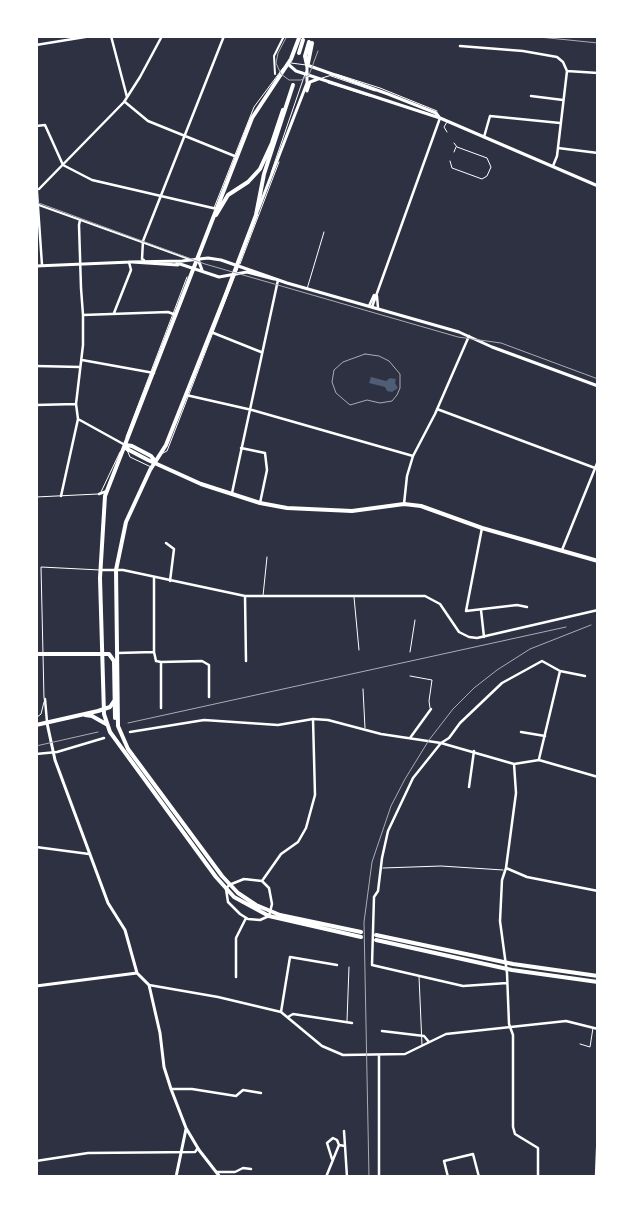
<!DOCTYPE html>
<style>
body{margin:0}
#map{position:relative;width:634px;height:1213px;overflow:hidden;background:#2d3142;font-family:Barlow,sans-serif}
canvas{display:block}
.frame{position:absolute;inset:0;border:38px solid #fff;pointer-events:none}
</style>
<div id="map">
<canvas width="634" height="1213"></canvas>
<div class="frame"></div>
</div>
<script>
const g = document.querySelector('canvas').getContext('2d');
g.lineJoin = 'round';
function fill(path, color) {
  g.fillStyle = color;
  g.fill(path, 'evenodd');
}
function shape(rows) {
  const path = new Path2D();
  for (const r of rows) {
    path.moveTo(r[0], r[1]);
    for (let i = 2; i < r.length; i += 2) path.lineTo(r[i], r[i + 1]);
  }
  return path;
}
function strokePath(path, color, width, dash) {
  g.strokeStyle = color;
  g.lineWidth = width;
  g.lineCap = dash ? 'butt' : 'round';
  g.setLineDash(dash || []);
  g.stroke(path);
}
fill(shape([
 [371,377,386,381,390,378,396,379,395,383,398,388,392,392,387,391,385,387,369,383]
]), '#4f5d75');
strokePath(shape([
 [291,63,306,65],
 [336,74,380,88,437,111],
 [331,76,375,91],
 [322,78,332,75],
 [328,83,369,96],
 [447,132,444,127,447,122],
 [454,152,456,147],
 [450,161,452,168,482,179,487,176,491,167,487,158,457,147,454,143],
 [271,173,306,71],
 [214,208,254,107,283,68],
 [240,264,279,162],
 [307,289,324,232],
 [126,437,187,277],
 [127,450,130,457,151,467],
 [163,453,167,451,238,268],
 [101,492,120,452],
 [36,497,98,494],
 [263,596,267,557],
 [354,597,359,650],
 [410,652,415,620],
 [410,676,432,680,429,701,430,708],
 [363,689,365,728],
 [44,698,41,567,100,570],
 [36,718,41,714,44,702],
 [383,868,441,866,503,870],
 [419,976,422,1045],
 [347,1021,349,967],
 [580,1044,590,1047,593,1028]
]), '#fff', 1);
strokePath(shape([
 [275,74,274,56,284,36],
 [36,204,189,259]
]), '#fff', 2);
strokePath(shape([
 [111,36,127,97],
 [36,45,91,36],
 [460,46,523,51,557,57,563,62,567,71],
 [567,71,598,73],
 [531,96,563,100],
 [125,102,148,121,237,157],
 [36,126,45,125,63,165,92,180,217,209],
 [484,137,490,116,560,123],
 [558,148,598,153],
 [553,166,557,156,567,71],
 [36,178,42,265],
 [39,189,124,102,140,77,162,36],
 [80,220,79,225,81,288,83,315],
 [144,260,142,259,143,241,224,36],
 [377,296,378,308],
 [369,306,374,295],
 [372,307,440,118],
 [114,313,131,270,129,262],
 [83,315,168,312,176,315],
 [211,332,261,352],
 [82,360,154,373],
 [36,366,80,367],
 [186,395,252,410,413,456],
 [36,405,76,404],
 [437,409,595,468],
 [78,419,125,445],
 [241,448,265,453,267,470,260,503],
 [232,493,278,280],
 [99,494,107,491],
 [61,496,78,419,76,404,83,345,83,315],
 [404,504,407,476,413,456,435,414,469,336],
 [482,528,466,611,517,605,527,607],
 [166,543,174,549,170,581],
 [562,550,598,461],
 [101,570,123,570,245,596,425,596,440,604,459,632,469,637,477,638,598,610],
 [154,577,154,652,156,661,161,662,161,708],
 [245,596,246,661],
 [481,610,484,637],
 [118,653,154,652],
 [161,662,202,661,209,665,209,697],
 [45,699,47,722],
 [130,732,204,720,278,725,313,719,328,720,381,734,441,743,514,764,539,760,598,777],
 [521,732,545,736],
 [410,738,431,709],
 [36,754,57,752,104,738],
 [539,759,560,671],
 [514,764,516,793,506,868,527,877,598,891],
 [469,787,474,751],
 [36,847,89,854],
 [506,868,502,880,500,921,507,973,509,1024,513,1035,513,1127,515,1134,538,1148,538,1177],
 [244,879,262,881,269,888,272,904,269,916,260,920,248,919,240,914,228,902,226,889,229,885,244,879],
 [262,881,281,854,298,842,306,828,315,795,313,719],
 [236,977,236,938,246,918],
 [507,983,463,986,372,965,374,897,378,891,382,858,388,831,413,778,441,743,449,738,460,723,502,683,542,661,560,671,585,676],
 [149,985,218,997,281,1012,322,1046,343,1055,405,1054,446,1034,566,1021,598,1029],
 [281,1012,290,957,337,965],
 [288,1017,293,1014,352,1023],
 [382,1031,424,1036,429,1042],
 [171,1089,192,1089,236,1096,243,1090,261,1093],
 [344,1131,345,1146],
 [339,1145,345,1146,347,1177],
 [36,1161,88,1153,195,1152,198,1148],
 [216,1172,235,1172,243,1168,251,1169],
 [326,1177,339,1145,337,1140,333,1138,327,1143,332,1159],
 [379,1177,379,1055],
 [448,1177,444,1161,473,1154,479,1177],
 [596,1177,598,1127]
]), '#fff', 2.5);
strokePath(shape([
 [288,64,296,71,440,118,598,186],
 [307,91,310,82,318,79],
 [258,210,307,83,307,65,388,94,436,113,439,117],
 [198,259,202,270],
 [129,262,182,261,208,258,221,260,287,283,459,332,492,347,598,386],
 [132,262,178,265],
 [177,263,219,277,247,272,274,279],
 [36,266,131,262],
 [47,723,55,760,108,903,125,930,137,973,149,985,160,1033,164,1067,171,1089,186,1128,199,1150,220,1177],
 [36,986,137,973],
 [176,1177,186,1129]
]), '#fff', 3);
strokePath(shape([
 [155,461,151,456,132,446,126,445,127,449,148,460,201,484,260,503,287,508,352,511,404,504,421,506,482,528,598,561]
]), '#fff', 4);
strokePath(shape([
 [299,38,291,59,252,118,105,496,100,578,104,714,110,732,216,877,234,897,269,916,361,937],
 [299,53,303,40],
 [308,63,312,43],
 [307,65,305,56,309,42],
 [293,85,264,174,256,215,226,294,166,445,150,470,126,522,116,570,118,726,128,749,222,876,238,893,256,905,280,915,361,932],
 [216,215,228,195,248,182,260,169,272,143,283,110],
 [36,654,109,654,114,661,115,718],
 [85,715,92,716,106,724],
 [36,725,98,711,110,707,114,701],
 [376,935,513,964,598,976],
 [376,940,512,970,598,982]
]), '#fff', 4);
strokePath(shape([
 [287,36,278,53,276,63,281,74,289,80,301,80,309,75,318,51],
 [36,202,205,264,458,337,501,343,598,379]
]), '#abadb3', 1);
strokePath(shape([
 [529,36,598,43],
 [365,354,379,356,389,361,400,374,400,388,397,395,392,401,380,403,367,400,350,405,336,393,332,382,334,370,343,362,365,354],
 [128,723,566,627],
 [36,746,98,732],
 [369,1177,364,922,372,862,391,806,405,779,429,740,453,709,474,688,497,670,530,649,591,625]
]), '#abadb3', 1);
</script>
